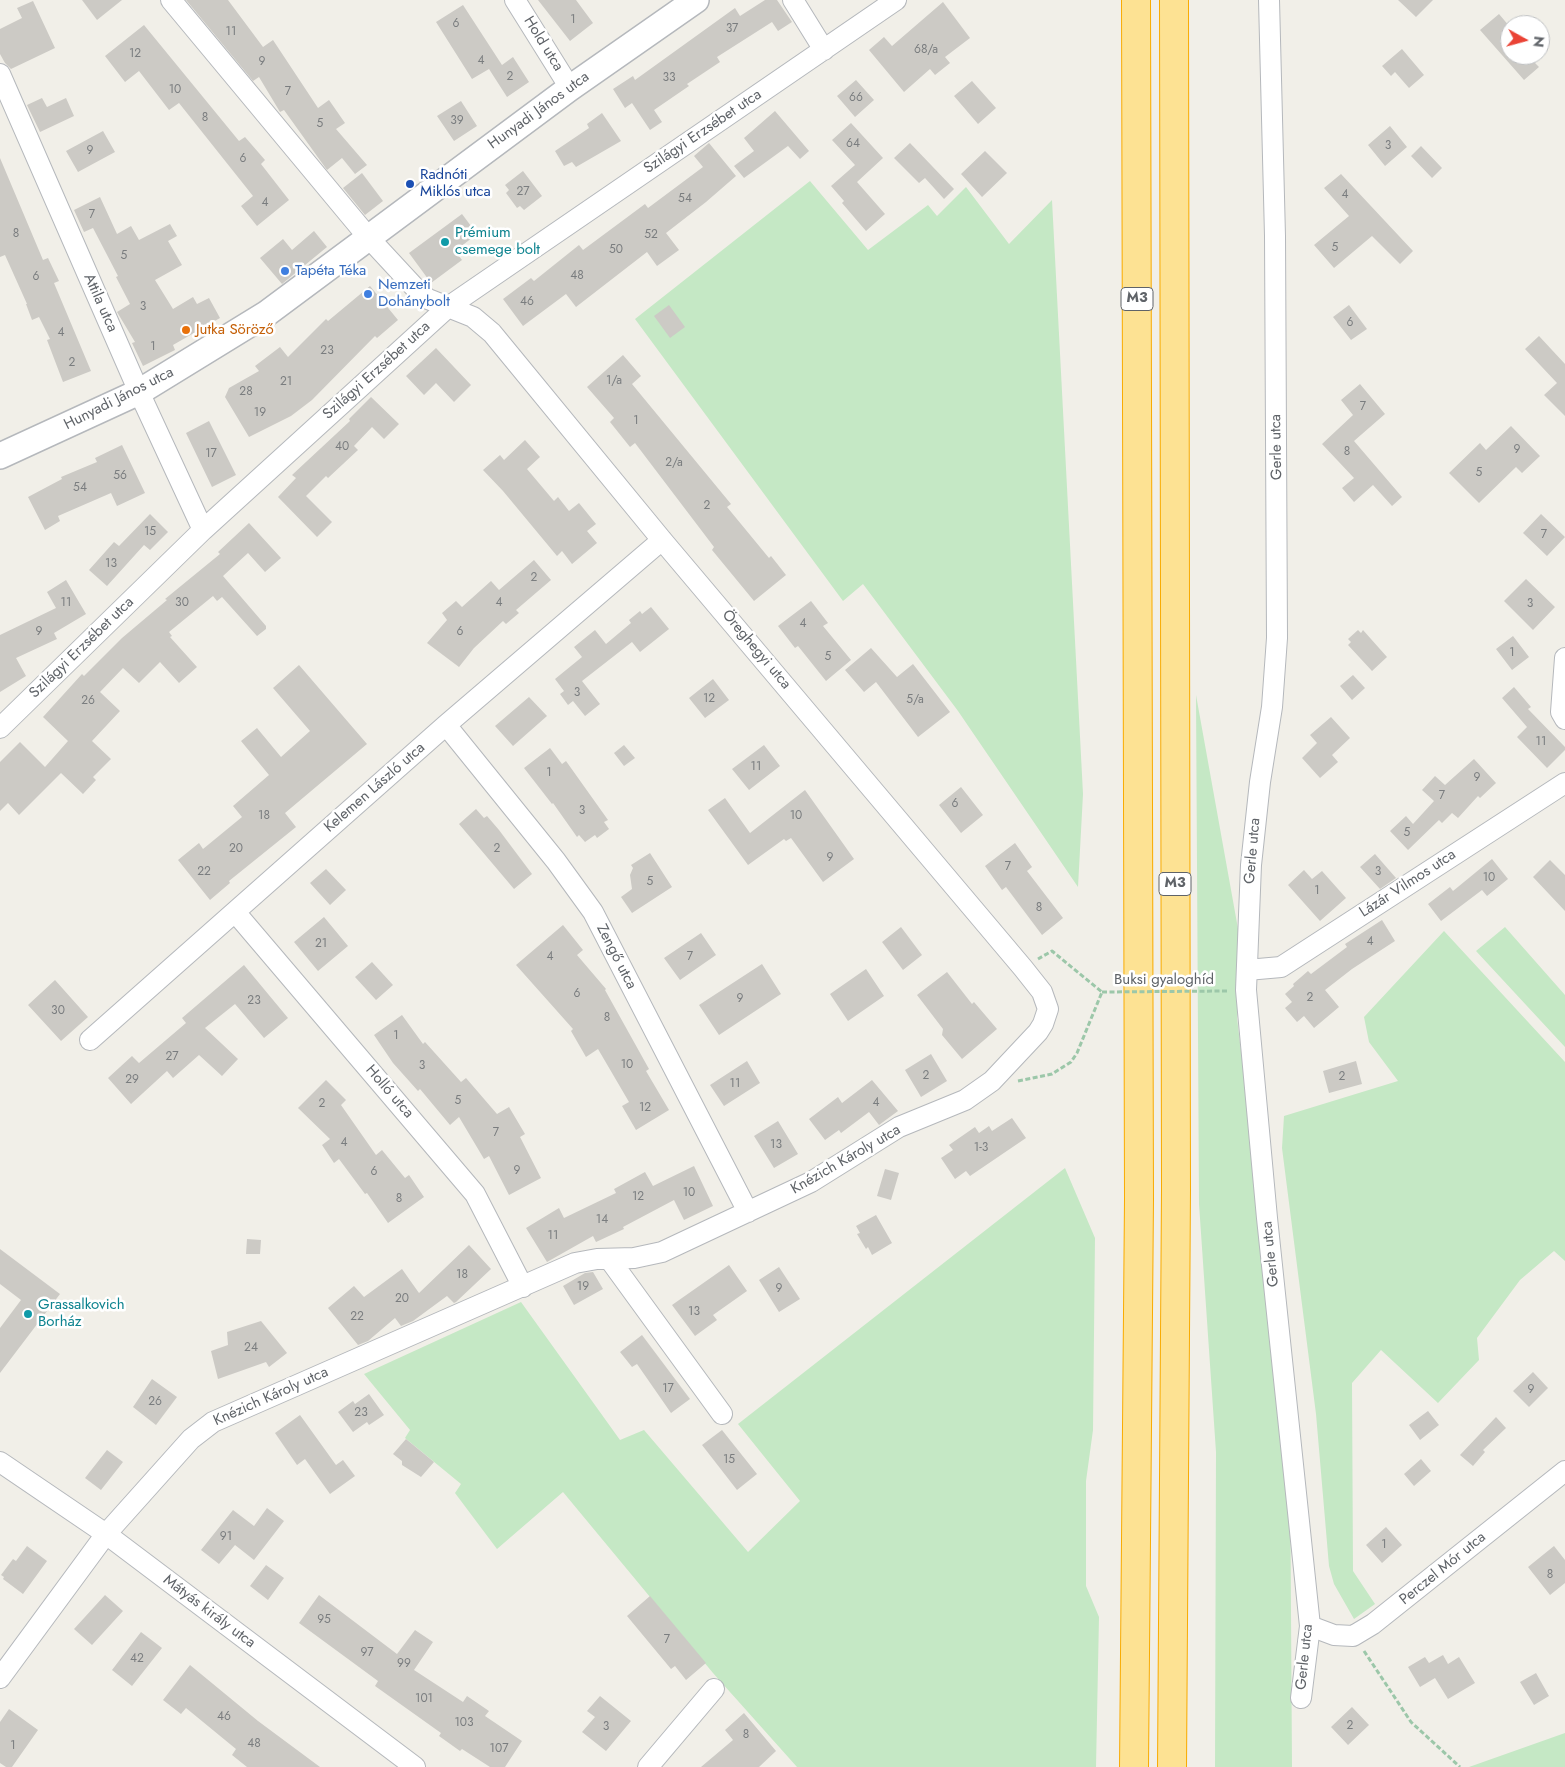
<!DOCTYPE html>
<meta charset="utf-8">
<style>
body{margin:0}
#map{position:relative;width:1565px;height:1767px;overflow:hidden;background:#f1efe8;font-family:Jost,sans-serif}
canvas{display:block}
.north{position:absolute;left:1500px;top:15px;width:50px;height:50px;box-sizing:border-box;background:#fff;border:1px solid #bfc1c3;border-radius:50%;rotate:97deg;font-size:14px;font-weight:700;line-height:20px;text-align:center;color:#5f6368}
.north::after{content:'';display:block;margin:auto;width:18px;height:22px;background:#ea4335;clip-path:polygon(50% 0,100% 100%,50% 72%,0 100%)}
</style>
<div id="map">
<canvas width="1565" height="1767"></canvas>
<div class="north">N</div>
</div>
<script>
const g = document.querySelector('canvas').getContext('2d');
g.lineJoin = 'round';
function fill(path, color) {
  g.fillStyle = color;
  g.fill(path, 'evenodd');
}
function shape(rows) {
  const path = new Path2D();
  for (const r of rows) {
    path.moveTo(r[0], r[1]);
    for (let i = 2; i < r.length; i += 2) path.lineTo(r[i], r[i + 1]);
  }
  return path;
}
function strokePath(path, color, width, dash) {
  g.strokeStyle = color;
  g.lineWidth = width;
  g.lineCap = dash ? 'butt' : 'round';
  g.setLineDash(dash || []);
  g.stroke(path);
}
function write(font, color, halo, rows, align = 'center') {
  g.font = font + ' Jost,sans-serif';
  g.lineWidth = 5;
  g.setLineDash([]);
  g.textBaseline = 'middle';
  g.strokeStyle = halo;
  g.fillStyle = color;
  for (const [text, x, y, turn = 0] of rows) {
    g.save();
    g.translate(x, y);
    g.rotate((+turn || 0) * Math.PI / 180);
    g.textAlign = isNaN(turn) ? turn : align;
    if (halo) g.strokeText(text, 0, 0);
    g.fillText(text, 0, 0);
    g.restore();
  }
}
fill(shape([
 [810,181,868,250,928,205,937,216,966,187,1009,244,1052,200,1083,794,1078,887,958,711,863,584,843,601,635,319],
 [1196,695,1242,951,1237,1018,1290,1456,1292,1767,1215,1767,1216,1452,1199,1204],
 [1505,927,1565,995,1565,1047,1476,951],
 [1444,931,1565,1062,1565,1261,1554,1251,1520,1280,1477,1338,1479,1360,1438,1403,1381,1350,1352,1383,1353,1571,1375,1604,1354,1619,1334,1584,1329,1566,1316,1414,1282,1148,1284,1116,1398,1081,1369,1042,1364,1017],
 [1065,1168,1095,1238,1093,1430,1086,1481,1086,1586,1099,1617,1096,1767,797,1767,713,1673,563,1492,497,1549,455,1493,461,1484,405,1438,410,1430,364,1374,521,1302,620,1440,644,1430,748,1552,800,1501,738,1424],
 [1565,1733,1565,1767,1469,1767]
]), '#c5e8c5');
fill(shape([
 [82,0,122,0,97,20],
 [186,0,228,0,263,47,273,40,318,108,329,100,345,123,336,129,367,165,355,174,342,158,327,170,284,110,280,112,259,77,253,81],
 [538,0,576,0,593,23,570,41],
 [765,0,777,0,792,22,778,31,772,22,717,57,720,62,687,84,689,86,654,110,662,122,650,130,632,103,625,108,613,89,633,76,635,80,735,8,740,16],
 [1398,0,1433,0,1416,17],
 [33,1,55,48,11,69,5,63,0,54,0,29,22,18,17,8],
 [943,2,970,38,945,57,950,63,935,75,930,69,904,92,869,50,884,37,892,46],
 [463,5,502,65,513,57,529,82,507,97,489,69,472,79,436,22],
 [1499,14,1510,27,1510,55,1544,55,1535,63,1539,67,1524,80,1480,30],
 [144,25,239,141,245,137,265,160,261,164,289,200,257,226,241,206,253,196,179,103,169,110,139,71,125,82,105,56],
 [1402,49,1424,75,1409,88,1395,72,1391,76,1382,66],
 [856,80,874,100,855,117,837,96],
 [972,81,996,108,978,124,954,96],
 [42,98,47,107,66,98,74,116,40,132,27,105],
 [461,101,477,126,454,141,437,116],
 [775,111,809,151,800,159,788,146,744,178,734,166,754,151,744,138],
 [602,113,621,141,576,167,572,162,564,166,555,151,589,128,587,124],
 [851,123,883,158,857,182,885,214,866,231,842,203,844,201,831,186,855,165,832,140],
 [1390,126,1407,147,1385,166,1368,145],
 [103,131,115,152,78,172,66,151],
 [709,143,736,176,706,202,666,233,679,250,657,266,647,252,576,307,566,294,523,326,503,299,531,278,534,281,579,245,583,250,645,204,648,208,703,167,694,156],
 [910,143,954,189,944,199,925,178,919,183,894,158],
 [1421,146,1442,168,1432,178,1411,156],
 [985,151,1007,173,982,197,961,174],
 [0,158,43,260,48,258,59,281,54,283,91,371,63,382,47,340,50,339,39,317,32,320,26,304,27,304,5,255,0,257],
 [523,171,542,196,524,210,520,206,517,208,506,193,509,190,505,185],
 [362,173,383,201,365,215,343,188],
 [1341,174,1413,251,1400,264,1372,236,1334,268,1314,245,1349,216,1324,188],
 [100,197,117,234,131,226,139,240,170,224,177,236,168,241,182,265,155,280,173,309,193,297,197,304,209,298,220,318,173,345,175,350,143,366,132,343,135,342,117,312,130,304,116,277,118,276,93,228,84,232,74,210],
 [462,214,477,234,455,251,462,260,431,283,409,253],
 [314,231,327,247,282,284,260,258,283,239,292,250],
 [370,286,398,320,377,338,375,336,312,400,291,416,249,437,225,397,229,388,259,371,255,366,280,347,288,357,326,319,328,321],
 [669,305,685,327,670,338,654,316],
 [1349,305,1367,329,1351,340,1333,317],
 [1539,336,1565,364,1565,416,1544,395,1557,383,1525,349],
 [436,348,471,385,454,402,436,383,424,395,406,376],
 [623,355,641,376,632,384,731,504,727,507,769,558,771,556,786,575,754,601,712,550,714,547,635,443,630,447,610,422,614,418,587,387],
 [1360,384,1385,414,1354,441,1402,497,1392,506,1373,485,1354,502,1342,488,1354,478,1322,444,1353,415,1341,400],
 [371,397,399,424,384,439,372,427,354,446,358,450,328,478,326,476,306,496,332,522,317,537,278,497,296,478,292,475,350,421,349,419],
 [209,421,236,475,212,487,186,433],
 [1511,426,1540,456,1522,473,1516,467,1479,503,1449,473,1480,443,1486,450],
 [525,440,540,457,527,469,554,501,558,497,569,511,579,503,596,524,587,531,597,543,572,564,562,551,557,556,503,491,483,470,500,455,504,460],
 [122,445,145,493,117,506,111,493,58,516,60,521,45,530,28,497,62,479,61,477,97,462,95,458],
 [150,514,168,532,150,550,144,545,107,586,89,570,114,542,119,546],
 [1541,514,1565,537,1547,556,1523,533],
 [249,523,281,558,265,572,248,553,223,576,266,626,266,629,257,636,222,597,217,601,213,596,169,632,172,636,170,637,197,667,179,683,160,662,139,683,123,668,100,692,120,711,92,741,111,759,93,777,96,780,83,794,61,773,19,815,8,803,0,811,0,762,20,742,45,767,68,741,43,717,82,674,84,676,122,638,167,600,165,599,220,554,218,552],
 [534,560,551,580,516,610,519,613,506,624,503,621,474,648,459,667,427,643,447,620,442,613,456,601,462,607,491,581,499,590],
 [1526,579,1555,607,1533,630,1504,601],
 [66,580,86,614,54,633,57,639,16,658,26,676,0,692,0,635,56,608,47,592],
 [811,601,828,623,823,626,851,660,826,681,798,646,795,648,778,626],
 [651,607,669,629,640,652,632,642,582,681,600,704,585,716,573,701,568,705,560,694,564,691,555,679,582,657,574,647,595,630,606,644,631,623,629,620,640,611,642,614],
 [1358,630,1361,633,1363,630,1387,657,1372,671,1348,645,1351,642,1348,639],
 [1513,636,1529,657,1512,670,1496,649],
 [871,648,897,677,913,664,950,712,918,737,876,682,864,692,845,670],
 [299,665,367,744,285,813,296,827,229,881,230,883,210,900,178,860,199,843,203,849,242,817,233,806,269,775,241,741,257,728,281,757,310,731,273,688],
 [1353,675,1365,688,1352,700,1340,686],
 [713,679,729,700,705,718,689,698],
 [1514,687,1531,707,1528,709,1565,747,1565,750,1547,768,1517,737,1527,727,1502,698],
 [529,697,547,716,513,746,495,726],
 [1331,717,1350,738,1332,755,1338,762,1320,778,1302,758,1317,743,1310,735],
 [624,745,635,758,624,766,614,753],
 [764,745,780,766,749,790,732,769],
 [550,748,562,764,566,761,608,820,604,822,609,829,597,838,595,835,585,842,579,835,577,837,553,803,552,804,524,768],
 [1474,759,1496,783,1480,798,1478,796,1458,818,1452,813,1442,823,1439,820,1408,850,1390,831,1406,816,1413,824,1434,801,1422,790,1435,776,1445,785],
 [961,787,983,815,961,833,939,805],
 [805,790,854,859,823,882,791,838,786,841,784,839,748,865,708,810,725,798,750,833],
 [476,809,484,818,487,816,499,830,532,874,514,889,459,824],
 [1015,843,1032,867,1027,871,1063,918,1042,935,1006,887,1002,890,985,866],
 [650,853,672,887,632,913,621,897,632,889,630,875,633,868,631,865],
 [1375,854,1396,878,1380,889,1360,867],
 [1492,859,1508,879,1487,896,1482,890,1441,921,1428,904,1450,887,1453,891],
 [1550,860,1565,875,1565,911,1533,877],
 [326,869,346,890,330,905,310,883],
 [1304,870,1312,879,1322,871,1346,898,1320,921,1288,885],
 [324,917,348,946,318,971,294,942],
 [1382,920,1395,941,1352,969,1325,990,1339,1007,1314,1028,1304,1016,1297,1022,1285,1008,1292,1002,1285,994,1294,986,1293,984,1308,971,1311,974,1347,947,1345,944],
 [563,925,583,950,577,955,606,989,605,990,649,1069,646,1071,669,1110,636,1130,622,1106,629,1102,598,1049,586,1057,571,1031,573,1029,516,965],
 [901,927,922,955,903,970,882,942],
 [701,933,716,955,680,980,664,958],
 [372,962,393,985,376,1000,355,977],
 [762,964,781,994,719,1035,699,1005],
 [244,965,288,1018,264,1038,235,1004,205,1028,238,1059,222,1076,199,1055,173,1078,167,1071,131,1104,108,1078,132,1056,139,1063,186,1023,182,1018],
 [866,969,884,996,848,1021,830,994],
 [947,972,972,1004,974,1002,997,1029,962,1059,942,1035,943,1029,917,995],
 [55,980,88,1017,61,1041,28,1005],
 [402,1015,423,1044,425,1042,461,1082,466,1078,497,1114,509,1107,525,1134,520,1137,541,1178,509,1195,489,1156,484,1159,459,1117,450,1125,420,1089,418,1091,393,1063,374,1035],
 [931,1054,947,1081,921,1097,905,1070],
 [747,1061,760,1083,724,1106,710,1085],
 [1356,1061,1362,1084,1329,1093,1323,1071],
 [326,1080,346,1100,341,1105,376,1155,382,1150,405,1178,409,1175,424,1197,388,1223,367,1193,365,1194,339,1159,334,1163,322,1145,330,1139,298,1108],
 [872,1080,898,1111,879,1125,869,1112,841,1133,839,1130,825,1140,809,1119,838,1097,842,1103],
 [1012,1118,1026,1138,970,1176,966,1171,955,1179,941,1158,953,1150,949,1145,975,1127,979,1133,989,1126,992,1131],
 [778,1121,798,1154,774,1168,754,1136],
 [694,1166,713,1206,684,1220,674,1200,623,1227,624,1229,596,1242,593,1236,547,1262,526,1228,559,1208,564,1218,616,1193,614,1189,645,1172,653,1186],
 [885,1169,899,1173,891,1200,877,1196],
 [876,1215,892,1243,872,1255,868,1247,866,1249,857,1234,860,1233,856,1226],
 [247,1239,261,1240,260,1254,246,1254],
 [469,1245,491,1269,456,1302,454,1303,447,1296,413,1321,401,1326,395,1318,368,1341,358,1345,328,1308,354,1286,364,1297,402,1269,419,1293],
 [0,1249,60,1294,0,1373,0,1328,21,1300,0,1284],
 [729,1265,747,1291,713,1315,717,1320,695,1336,672,1305],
 [779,1267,800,1299,779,1312,759,1280],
 [593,1272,603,1289,574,1305,563,1286,585,1273],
 [261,1321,287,1353,269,1367,266,1362,218,1379,211,1351,228,1345,227,1332],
 [642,1335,690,1399,671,1413,637,1364,632,1367,620,1352],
 [1533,1372,1548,1388,1529,1407,1513,1391],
 [152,1379,177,1397,156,1425,133,1407],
 [369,1394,384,1415,369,1425,367,1422,353,1432,338,1412,353,1401,355,1404],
 [1428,1411,1439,1425,1420,1440,1409,1425],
 [300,1415,336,1465,343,1460,355,1476,330,1494,305,1459,297,1465,275,1433],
 [1496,1417,1506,1428,1483,1450,1485,1452,1473,1466,1460,1455],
 [722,1430,757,1474,737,1490,702,1445],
 [406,1439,434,1462,421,1477,402,1465,402,1461,393,1454],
 [107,1450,123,1462,101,1490,85,1478],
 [1421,1459,1431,1471,1414,1486,1404,1474],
 [267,1508,284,1521,254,1560,235,1545,219,1564,201,1550,233,1510,254,1526],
 [1386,1527,1402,1545,1382,1563,1366,1545],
 [27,1546,47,1561,23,1594,3,1579,4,1577,1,1575,13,1559,16,1561],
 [1554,1546,1565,1560,1565,1583,1550,1595,1528,1567],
 [266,1565,284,1578,268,1600,250,1586],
 [105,1595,123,1611,92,1645,74,1629],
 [319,1595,397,1654,415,1630,433,1642,414,1670,463,1702,467,1696,489,1711,485,1716,522,1741,505,1767,490,1767,462,1749,460,1751,439,1736,441,1733,375,1686,378,1681,299,1623],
 [650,1596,706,1663,686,1680,675,1666,671,1669,627,1616],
 [141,1632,162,1648,132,1686,112,1670],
 [1443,1655,1448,1664,1459,1657,1475,1683,1448,1699,1435,1678,1420,1687,1408,1667,1425,1657,1429,1663],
 [190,1665,258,1721,320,1767,247,1767,232,1755,236,1749,186,1708,181,1714,163,1700],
 [1536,1673,1549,1696,1534,1705,1520,1682],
 [600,1696,631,1721,606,1751,582,1732,595,1717,587,1711],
 [1352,1707,1369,1725,1348,1745,1331,1727],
 [9,1709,38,1730,12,1767,6,1767,0,1763,0,1722],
 [744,1713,776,1751,759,1767,701,1767,733,1740,725,1730]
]), '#cccac5');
const minor = shape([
 [515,0,570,88],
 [793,0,824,50],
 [1269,0,1275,236,1277,638,1272,707,1260,782,1251,865,1246,990,1267,1218,1310,1626,1301,1698],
 [0,74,139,392,203,530],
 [1565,658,1561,712,1565,719],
 [446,725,556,861,593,912,748,1212],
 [0,728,203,530,448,307,896,0],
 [235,912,475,1194,523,1287],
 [1247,970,1281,967,1565,783],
 [90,1040,446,725,662,540],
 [610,1260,722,1414],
 [0,1462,106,1534,415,1767],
 [1310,1626,1334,1635,1353,1636,1373,1624,1565,1471],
 [0,1678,106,1534,191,1439,213,1422,575,1263,597,1259,634,1258,662,1252,811,1182,899,1127,965,1100,992,1081,1038,1032,1043,1024,1048,1009,1042,992,1023,968,662,540,492,333,473,317,428,299,418,291,368,237,171,0],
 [648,1767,714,1689]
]);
const tertiary = shape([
 [0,456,139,392,266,314,570,88,696,0]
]);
const motorway = shape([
 [1134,1767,1139,1199,1136,0],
 [1172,1767,1176,1189,1174,0]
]);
strokePath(minor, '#b5b8bc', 22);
strokePath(tertiary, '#b5b8bc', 28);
strokePath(motorway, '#f9ab00', 30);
strokePath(shape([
 [1018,1081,1052,1074,1071,1062,1077,1053,1102,992,1052,951,1038,959],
 [1364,1651,1411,1722,1460,1767]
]), '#9cc7a9', 3, [5, 2.5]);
strokePath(minor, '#fff', 20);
strokePath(tertiary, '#fff', 25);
strokePath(motorway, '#fde293', 28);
strokePath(shape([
 [1102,992,1227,991]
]), '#9cc7a9', 3, [5, 2.5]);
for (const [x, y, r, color] of [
 [410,184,5,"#1a4fb4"],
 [445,242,5,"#0f9aa8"],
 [285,271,5,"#3f7fe0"],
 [368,294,5,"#3f7fe0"],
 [186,330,5,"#e8710a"],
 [28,1314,5,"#0f9aa8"]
]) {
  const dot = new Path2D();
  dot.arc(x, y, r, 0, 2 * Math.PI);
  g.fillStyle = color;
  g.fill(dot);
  strokePath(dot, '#fff', 2);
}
write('12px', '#7a7d7f', null, [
 ["1",573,20],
 ["6",456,24],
 ["37",732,29],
 ["11",231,32],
 ["68/a",926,50],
 ["12",135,54],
 ["4",481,61],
 ["9",262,62],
 ["2",510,77],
 ["33",669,78],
 ["10",175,90],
 ["7",288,92],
 ["66",856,98],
 ["8",205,118],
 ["39",457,121],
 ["5",320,124],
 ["64",853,144],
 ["3",1388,146],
 ["9",90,151],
 ["6",243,159],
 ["27",523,192],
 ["4",1345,195],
 ["54",685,199],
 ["4",265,203],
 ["7",92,215],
 ["8",16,234],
 ["52",651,235],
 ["5",1335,248],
 ["50",616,250],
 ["5",124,256],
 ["48",577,276],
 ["6",36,277],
 ["46",527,302],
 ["3",143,307],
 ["6",1350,323],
 ["4",61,333],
 ["1",153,347],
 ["23",327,351],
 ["2",72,363],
 ["1/a",614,381],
 ["21",286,382],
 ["28",246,392],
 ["7",1363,407],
 ["19",260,413],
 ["1",636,421],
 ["40",342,447],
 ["9",1517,450],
 ["8",1347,452],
 ["17",211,454],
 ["2/a",674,463],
 ["5",1479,473],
 ["56",120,476],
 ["54",80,488],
 ["2",707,506],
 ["15",150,532],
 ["7",1544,535],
 ["13",111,564],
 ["2",534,578],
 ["11",66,603],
 ["30",182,603],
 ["4",499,603],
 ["3",1530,604],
 ["4",803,624],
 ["9",39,632],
 ["6",460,632],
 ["1",1512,653],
 ["5",828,657],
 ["3",577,693],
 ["12",709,699],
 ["5/a",915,700],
 ["26",88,701],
 ["11",1541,742],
 ["11",756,767],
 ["1",549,773],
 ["9",1477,778],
 ["7",1442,796],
 ["6",955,804],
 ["3",582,811],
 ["18",264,816],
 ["10",796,816],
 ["5",1407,833],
 ["20",236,849],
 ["2",497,849],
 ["9",830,858],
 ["7",1008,867],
 ["22",204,872],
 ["3",1378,872],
 ["10",1489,878],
 ["5",650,882],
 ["1",1317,891],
 ["8",1039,908],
 ["4",1370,942],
 ["21",321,944],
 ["4",550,957],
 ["7",690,957],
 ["6",577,994],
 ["2",1310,998],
 ["9",740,999],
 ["23",254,1001],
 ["30",58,1011],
 ["8",607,1018],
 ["1",396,1036],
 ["27",172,1057],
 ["10",627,1065],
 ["3",422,1066],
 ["2",926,1076],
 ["2",1342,1077],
 ["29",132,1080],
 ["11",735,1084],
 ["5",458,1101],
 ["4",876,1103],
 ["2",322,1104],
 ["12",645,1108],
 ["7",496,1133],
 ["4",344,1143],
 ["13",776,1145],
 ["1-3",981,1148],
 ["9",517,1171],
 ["6",374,1172],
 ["10",689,1193],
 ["12",638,1197],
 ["8",399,1199],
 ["14",602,1220],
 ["11",553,1236],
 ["18",462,1275],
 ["19",583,1287],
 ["9",779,1289],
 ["20",402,1299],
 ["13",694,1312],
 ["22",357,1317],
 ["24",251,1348],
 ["17",668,1389],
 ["9",1531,1390],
 ["26",155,1402],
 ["23",361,1413],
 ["15",729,1460],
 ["91",226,1537],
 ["1",1384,1545],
 ["8",1550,1575],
 ["95",324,1620],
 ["7",667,1640],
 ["97",367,1653],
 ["42",137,1659],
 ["99",404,1664],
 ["101",424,1699],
 ["46",224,1717],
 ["103",464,1723],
 ["2",1350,1726],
 ["3",606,1727],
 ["8",746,1735],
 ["48",254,1744],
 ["1",13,1746],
 ["107",499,1749]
]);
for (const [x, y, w] of [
 [1137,299,32],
 [1175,884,32]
]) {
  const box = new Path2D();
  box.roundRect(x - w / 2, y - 11.5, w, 23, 4);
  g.fillStyle = '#fff';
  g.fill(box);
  strokePath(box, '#5f6368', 1);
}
write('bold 14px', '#5f6368', null, [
 ["M3",1137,299],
 ["M3",1175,884]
]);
write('15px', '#5f6368', '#fff', [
 ["Hold utca",543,44,58],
 ["Hunyadi János utca",539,111,-36],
 ["Szilágyi Erzsébet utca",703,132,-34],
 ["Attila utca",100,303,66],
 ["Szilágyi Erzsébet utca",377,371,-42],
 ["Hunyadi János utca",119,399,-27],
 ["Gerle utca",1277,447,-91],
 ["Szilágyi Erzsébet utca",82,648,-44],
 ["Öreghegyi utca",756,650,50],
 ["Kelemen László utca",375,788,-41],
 ["Gerle utca",1253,851,-85],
 ["Lázár Vilmos utca",1408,884,-33],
 ["Zengő utca",616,957,63],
 ["Buksi gyaloghíd",1164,980],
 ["Holló utca",389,1092,49],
 ["Knézich Károly utca",846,1160,-30],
 ["Gerle utca",1271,1254,-96],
 ["Knézich Károly utca",271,1397,-24],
 ["Perczel Mór utca",1443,1569,-39],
 ["Mátyás király utca",209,1612,37],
 ["Gerle utca",1305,1657,-84]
]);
write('15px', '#164399', '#fff', [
 ["Radnóti",420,175],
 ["Miklós utca",420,192]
], 'left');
write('15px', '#0d838f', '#fff', [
 ["Prémium",455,233],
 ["csemege bolt",455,250],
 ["Grassalkovich",38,1305],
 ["Borház",38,1322]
], 'left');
write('15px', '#366cbe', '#fff', [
 ["Tapéta Téka",295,271],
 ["Nemzeti",378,285],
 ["Dohánybolt",378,302]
], 'left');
write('15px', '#c56008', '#fff', [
 ["Jutka Söröző",196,330]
], 'left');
</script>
